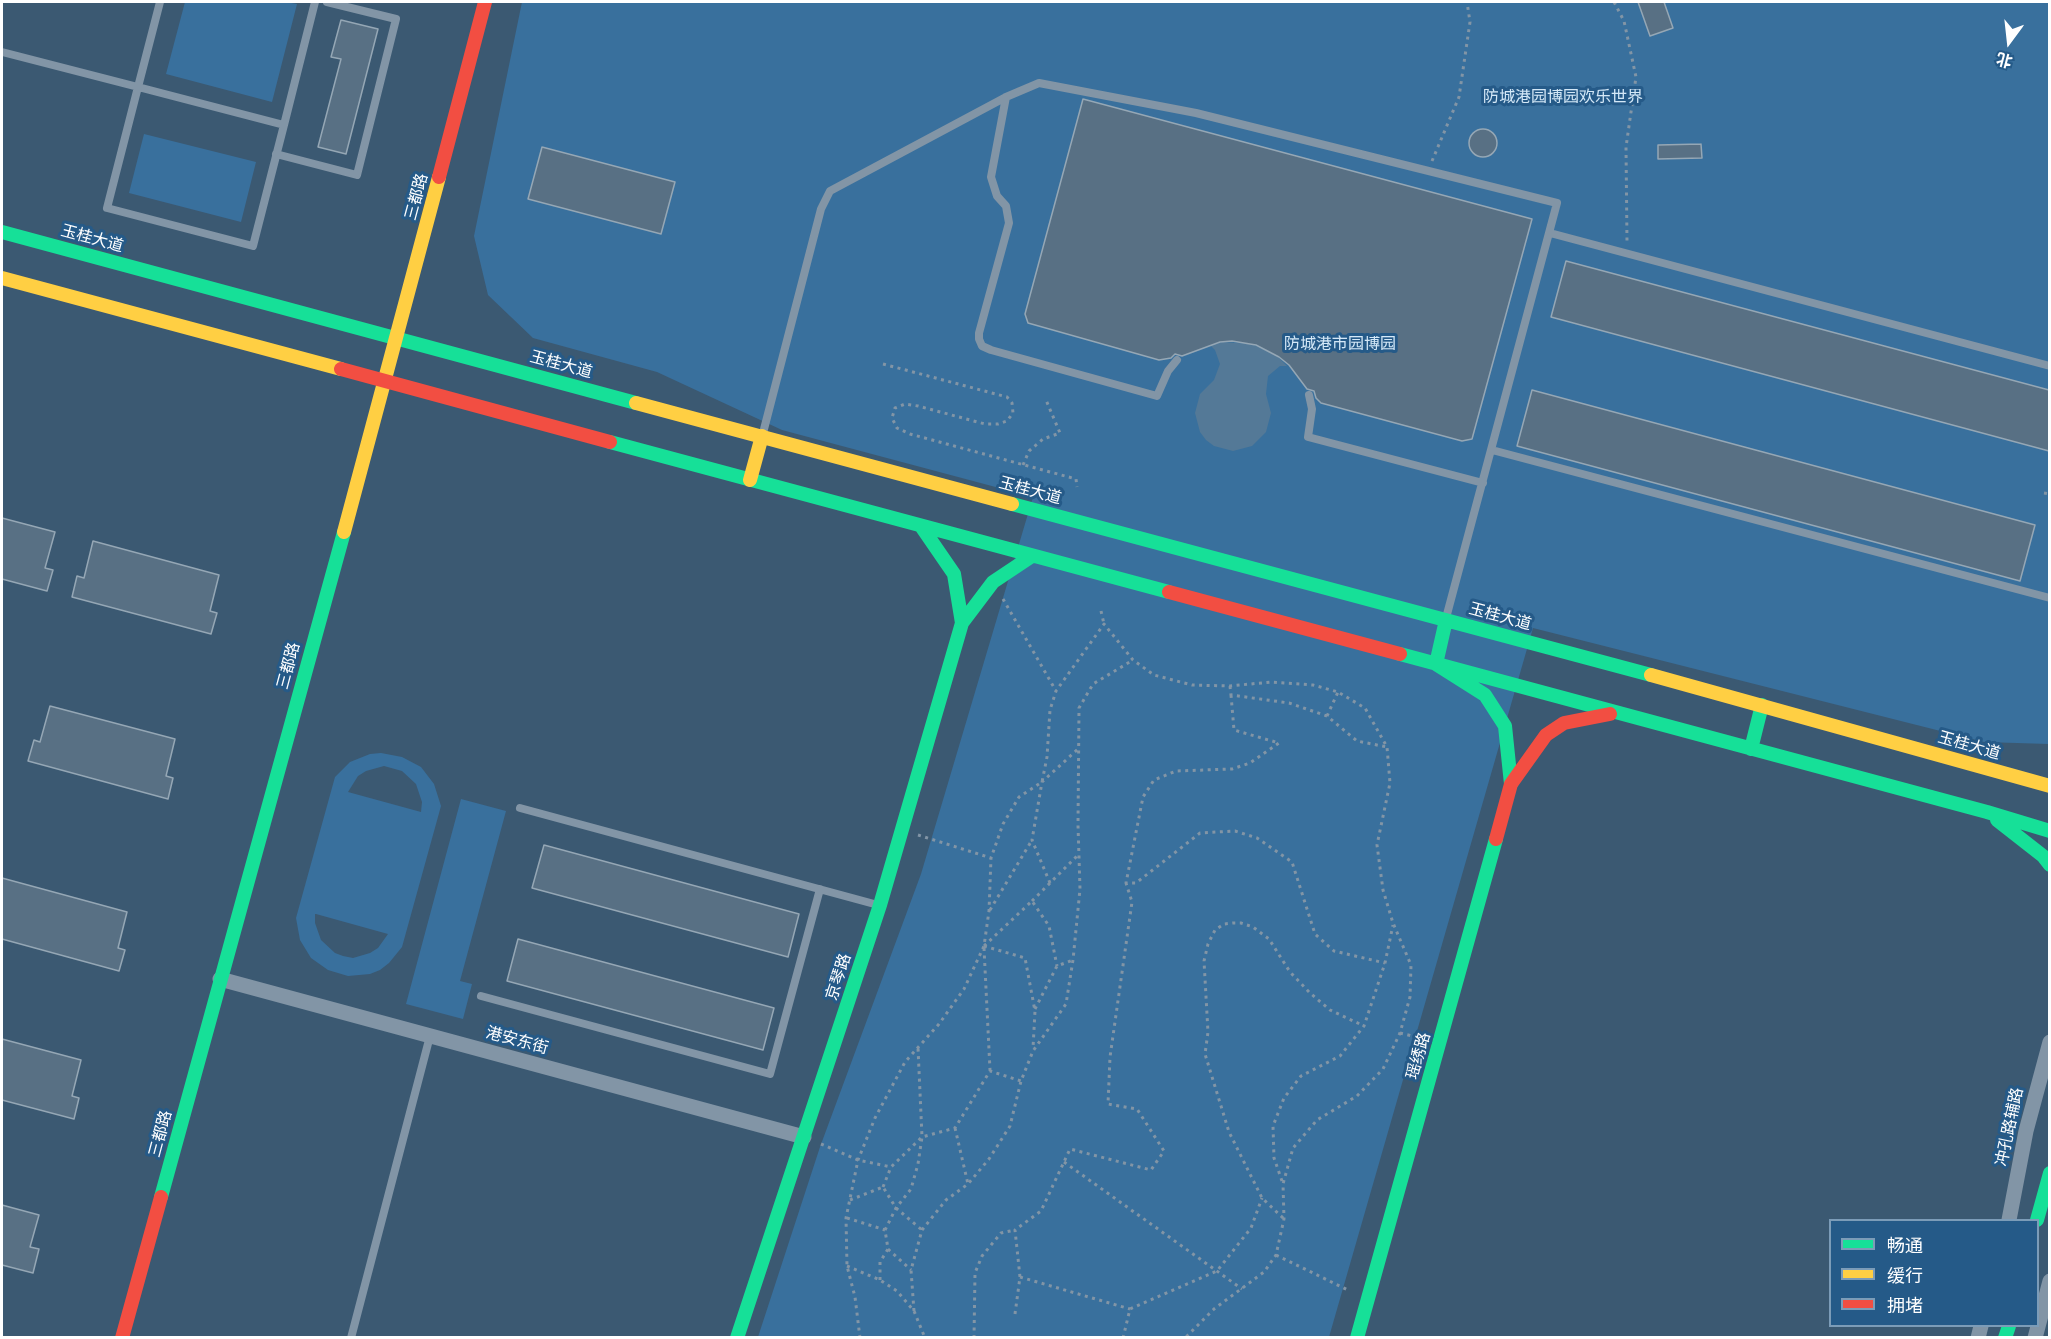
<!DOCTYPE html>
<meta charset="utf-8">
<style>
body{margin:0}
#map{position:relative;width:2051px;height:1339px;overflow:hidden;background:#3b5972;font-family:Helvetica,"Noto Sans SC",sans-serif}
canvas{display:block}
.frame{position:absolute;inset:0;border:3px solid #fff;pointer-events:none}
.legend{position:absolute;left:1829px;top:1219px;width:210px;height:108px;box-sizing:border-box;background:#255a88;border:2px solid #7c9cb8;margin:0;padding:8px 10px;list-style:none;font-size:18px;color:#fff}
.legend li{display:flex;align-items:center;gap:12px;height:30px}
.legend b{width:30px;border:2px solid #7c9cb8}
.north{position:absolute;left:1979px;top:12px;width:60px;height:60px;-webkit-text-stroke:4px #255a88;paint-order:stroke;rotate:195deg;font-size:16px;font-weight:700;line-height:24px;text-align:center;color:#fff}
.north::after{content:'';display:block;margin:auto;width:21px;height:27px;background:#fff;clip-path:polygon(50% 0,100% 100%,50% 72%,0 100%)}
</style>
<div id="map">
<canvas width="2051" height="1339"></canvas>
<div class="frame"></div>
<ul class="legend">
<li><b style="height:8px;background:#16e098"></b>畅通</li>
<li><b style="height:8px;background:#ffcf43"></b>缓行</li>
<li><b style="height:8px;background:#f24e42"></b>拥堵</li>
</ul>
<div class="north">北</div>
</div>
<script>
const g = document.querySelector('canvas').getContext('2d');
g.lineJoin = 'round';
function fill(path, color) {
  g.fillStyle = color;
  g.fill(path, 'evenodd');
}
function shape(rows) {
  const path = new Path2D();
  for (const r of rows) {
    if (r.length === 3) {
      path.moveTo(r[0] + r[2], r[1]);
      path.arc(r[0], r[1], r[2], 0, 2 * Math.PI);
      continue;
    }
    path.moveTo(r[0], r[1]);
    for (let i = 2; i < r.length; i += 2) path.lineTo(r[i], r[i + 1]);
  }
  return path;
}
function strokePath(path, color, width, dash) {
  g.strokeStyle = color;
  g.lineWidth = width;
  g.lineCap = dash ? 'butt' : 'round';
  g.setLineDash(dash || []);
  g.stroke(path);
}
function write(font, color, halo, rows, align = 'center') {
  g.font = font + ' Helvetica,"Noto Sans SC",sans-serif';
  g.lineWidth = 6;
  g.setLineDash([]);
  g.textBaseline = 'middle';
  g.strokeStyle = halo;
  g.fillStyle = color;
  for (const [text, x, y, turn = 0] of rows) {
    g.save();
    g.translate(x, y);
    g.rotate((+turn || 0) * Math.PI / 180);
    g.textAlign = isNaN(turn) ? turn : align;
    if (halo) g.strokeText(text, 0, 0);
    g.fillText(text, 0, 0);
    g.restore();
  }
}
fill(shape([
 [185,2,286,2,297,4,272,102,166,74],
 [522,2,2049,2,2049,744,1984,742,1533,628,1329,1337,758,1337,820,1147,921,874,1033,497,782,430,657,372,533,338,488,295,474,236],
 [144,134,256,162,241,222,129,193],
 [381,753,402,757,421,767,434,784,441,806,402,947,389,963,380,970,370,974,348,976,328,970,311,958,300,940,296,918,335,777,350,762,370,754],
 [384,766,402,771,416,784,422,802,421,812,348,792,358,776,366,771],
 [315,914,316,914,388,934,378,948,370,953,353,958,343,956,335,953,321,940,315,923],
 [461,799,506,811,460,981,472,984,463,1019,406,1004]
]), '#39709d');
fill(shape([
 [1223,342,1252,344,1277,356,1287,366,1280,366,1268,376,1266,394,1271,413,1266,432,1252,446,1233,451,1214,446,1206,440,1200,432,1195,413,1200,394,1214,380,1220,364,1215,350,1210,345]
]), '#547997');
const building = shape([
 [1638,2,1664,2,1673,28,1650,36,1638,2],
 [341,20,378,29,346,154,318,147,341,59,331,57,341,20],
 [1083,99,1532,219,1472,439,1462,441,1321,403,1316,398,1314,391,1307,389,1289,365,1279,357,1256,345,1232,341,1220,342,1182,356,1175,354,1171,358,1159,360,1028,323,1025,314,1083,99],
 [1483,143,14],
 [1701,144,1702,158,1658,159,1658,145,1701,144],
 [542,147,675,182,661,234,528,199,542,147],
 [1566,261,2049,390,2049,451,1551,317,1566,261],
 [1532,390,2035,525,2020,581,1517,446,1532,390],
 [2,518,55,532,45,568,53,570,47,591,2,579,2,518],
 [93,541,219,575,210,611,217,613,211,634,72,597,77,576,84,578,93,541],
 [50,706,175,739,166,776,173,778,168,799,28,761,34,740,40,742,50,706],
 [544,845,799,914,788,957,532,888,544,845],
 [2,878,127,912,118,948,125,950,119,971,2,939,2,878],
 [518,939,774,1008,763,1050,507,981,518,939],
 [2,1039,81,1060,72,1096,79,1098,74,1119,2,1100,2,1039],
 [2,1205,39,1215,30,1247,39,1249,33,1273,2,1265,2,1205]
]);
fill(building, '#587084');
strokePath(building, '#95a7b5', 1.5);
strokePath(shape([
 [1614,2,1624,21,1636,77,1626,147,1627,243],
 [1432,161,1459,97,1470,22,1467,2],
 [883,364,1007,397,1012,403,1013,413,1007,421,998,424,985,424,918,406,905,404,895,408,892,418,897,428,910,434,1076,479,1077,487],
 [1023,465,1029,451,1043,439,1060,433,1046,400],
 [2044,493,2050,494],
 [1003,599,1056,691],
 [1101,611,1104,624],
 [1230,686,1231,695,1289,703,1327,716,1357,741,1387,747],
 [1231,695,1234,730,1279,743,1250,763,1232,769,1176,771,1154,780,1143,797,1126,883,1136,883,1200,833,1235,831,1257,838,1292,862,1315,934,1334,951,1385,963],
 [1327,716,1338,692],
 [918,835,991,858],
 [1050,883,1032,840,1042,782,1078,749],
 [1032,901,1079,854],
 [990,910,1032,840],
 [984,946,1032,901,1049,926,1057,966],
 [984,946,1025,958,1035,1011,1033,1048],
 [984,948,990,1070],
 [1035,1009,1057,966,1073,960],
 [1400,1033,1421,1038],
 [955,1128,968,1184],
 [821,1144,858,1160,891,1167],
 [1064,1162,1242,1289],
 [1282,1181,1274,1158,1273,1126,1284,1098,1301,1076,1340,1056,1364,1026,1385,963,1393,925],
 [883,1187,891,1167,922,1137,955,1128,990,1071,1021,1081],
 [850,1200,883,1187,896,1208,922,1230],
 [847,1218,885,1230],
 [1283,1218,1262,1198,1229,1132,1205,1054,1208,1032,1204,961,1208,944,1215,930,1224,924,1233,923,1241,923,1253,927,1269,939,1290,972,1310,993,1330,1010,1364,1026],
 [888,1249,911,1270],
 [1276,1255,1350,1291],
 [847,1266,880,1280,897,1291,914,1311,925,1338],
 [1020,1277,1130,1309],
 [880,1280,880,1262,888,1249,885,1230,896,1208,911,1189,918,1164,922,1137,918,1048],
 [914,1311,911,1270,922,1230,946,1200,968,1184,989,1159,1010,1126,1021,1081,1033,1051,1066,1004,1073,960,1080,889,1078,825,1079,708,1093,684,1133,660],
 [1015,1314,1020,1277,1015,1230,1041,1211,1070,1149,1151,1170,1164,1151,1137,1109,1108,1104,1110,1057,1132,902,1126,883],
 [860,1338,855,1297,847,1266,846,1218,858,1160,875,1118,905,1062,939,1024,964,989,984,946,989,911,991,858,1003,824,1019,797,1042,782,1047,757,1050,710,1056,691,1104,624,1133,660,1154,675,1192,685,1230,686,1271,682,1313,685,1338,692,1365,708,1387,747,1390,783,1377,845,1383,890,1393,923,1411,965,1410,997,1400,1033,1383,1069,1357,1096,1317,1120,1293,1148,1283,1184,1284,1219,1276,1255,1264,1272,1214,1309,1185,1338],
 [974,1338,975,1273,982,1256,1001,1233,1015,1230],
 [1123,1338,1130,1309,1217,1271,1251,1228,1262,1198]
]), '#8295a6', 3, [3, 4.5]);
strokePath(shape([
 [2,52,138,87,284,125,253,246,107,208,138,87,160,2],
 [1006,97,991,177,997,196,1006,206,1009,223,979,333,979,339,982,346,991,350,1157,396,1168,371,1177,360],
 [284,125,315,2],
 [276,154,357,175,396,19,327,2],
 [1550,233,2050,366],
 [1309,395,1312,409,1308,437,1483,483],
 [763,433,821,209,830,191,1006,97,1039,83,1196,113,1557,203,1446,618],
 [1492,450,2050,598],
 [520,808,878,905],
 [481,996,770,1074,820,889],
 [351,1338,430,1036]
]), '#8295a6', 8);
strokePath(shape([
 [220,979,804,1137],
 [2009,1220,2026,1131,2050,1042],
 [1978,1338,1981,1326],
 [2035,1338,2050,1281]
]), '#8295a6', 15);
strokePath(shape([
 [2,232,636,403],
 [610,442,1169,592],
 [1012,504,1651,675],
 [921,526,954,574,962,623],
 [1446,620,1436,664,1485,695,1505,726,1511,784],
 [1400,654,1987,812,2050,831],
 [1751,749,1762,705],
 [1997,820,2043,856,2050,865],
 [161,1197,344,532],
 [2037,1220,2050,1173],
 [737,1338,880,905,962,623,993,582,1032,556],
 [1357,1338,1496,839],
 [2005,1338,2009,1326]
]), '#16e098', 14);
strokePath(shape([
 [2,278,341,369],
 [636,403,1012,504],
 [750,480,762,436],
 [344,532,439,177],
 [1651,675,2050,786]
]), '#ffcf43', 14);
strokePath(shape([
 [439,177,485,2],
 [341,369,610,442],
 [1169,592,1400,654],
 [1496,839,1511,784,1546,735,1564,723,1610,714],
 [122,1338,161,1197]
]), '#f24e42', 14);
write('16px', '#d4e8f7', '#255a88', [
 ["防城港园博园欢乐世界",1563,98],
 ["防城港市园博园",1340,345]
]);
write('16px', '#fff', '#255a88', [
 ["三都路",417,197,-75],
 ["玉桂大道",92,239,15],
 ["玉桂大道",561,365,15],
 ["玉桂大道",1030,491,15],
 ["玉桂大道",1500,617,15],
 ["三都路",289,666,-75],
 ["玉桂大道",1969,746,16],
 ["京琴路",839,977,-72],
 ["港安东街",517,1041,15],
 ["瑶绣路",1419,1056,-74],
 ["冲孔路辅路",2010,1127,-78],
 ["三都路",161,1134,-75]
]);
</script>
